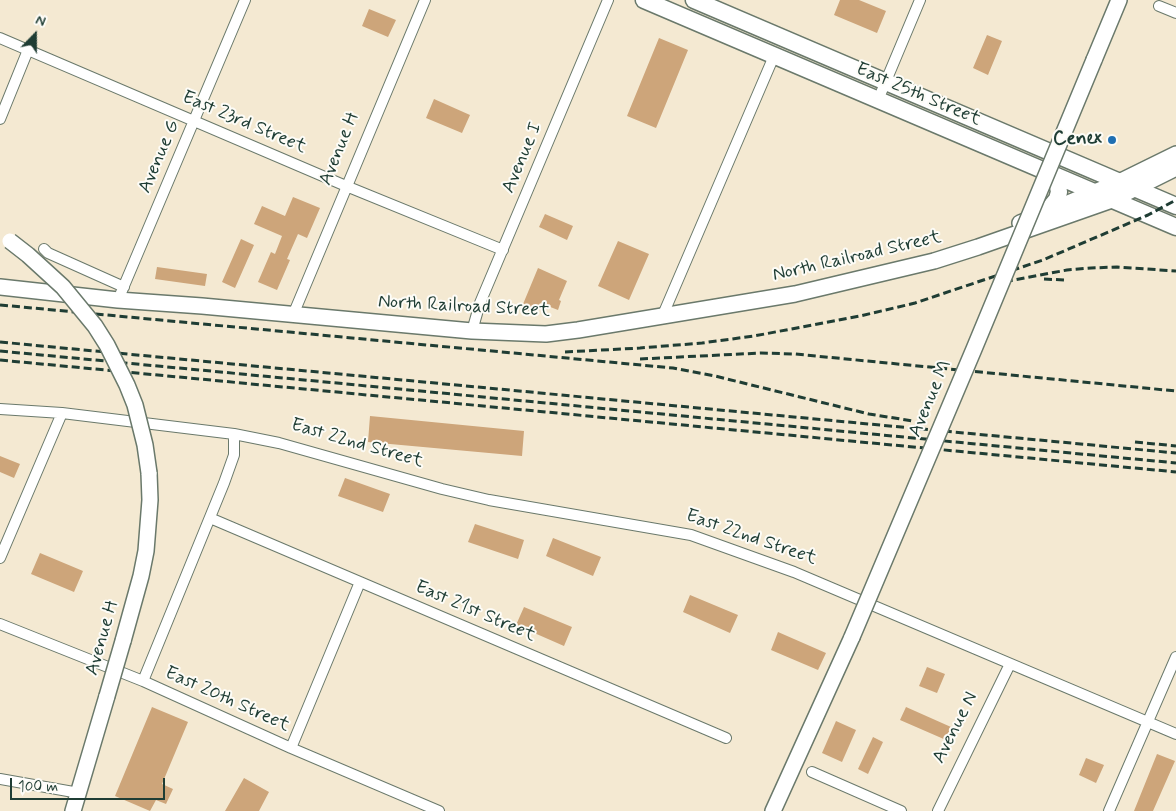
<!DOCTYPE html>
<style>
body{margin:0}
#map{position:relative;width:1176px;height:811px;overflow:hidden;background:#f4e9d2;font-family:Mynerve,sans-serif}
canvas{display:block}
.north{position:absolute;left:10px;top:10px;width:50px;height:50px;-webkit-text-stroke:4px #fdfcf7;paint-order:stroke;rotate:22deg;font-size:14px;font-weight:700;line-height:20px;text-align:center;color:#1f3d34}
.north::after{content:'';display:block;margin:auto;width:18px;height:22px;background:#1f3d34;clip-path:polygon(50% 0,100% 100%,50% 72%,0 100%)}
.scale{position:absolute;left:10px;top:778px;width:155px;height:22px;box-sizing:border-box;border:2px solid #1f3d34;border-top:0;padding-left:6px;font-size:15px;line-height:18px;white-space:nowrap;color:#1f3d34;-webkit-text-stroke:4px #fdfcf7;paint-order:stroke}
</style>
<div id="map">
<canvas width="1176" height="811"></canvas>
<div class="north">N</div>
<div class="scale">100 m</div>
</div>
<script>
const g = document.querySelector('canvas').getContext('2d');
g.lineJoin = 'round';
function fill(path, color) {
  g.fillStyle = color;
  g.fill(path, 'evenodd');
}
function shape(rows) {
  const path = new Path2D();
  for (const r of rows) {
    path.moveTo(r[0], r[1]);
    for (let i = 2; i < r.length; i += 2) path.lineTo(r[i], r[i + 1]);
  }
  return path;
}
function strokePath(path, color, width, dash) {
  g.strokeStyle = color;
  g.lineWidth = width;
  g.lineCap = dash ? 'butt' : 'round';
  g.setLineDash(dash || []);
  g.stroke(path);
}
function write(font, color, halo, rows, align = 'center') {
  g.font = font + ' Mynerve,sans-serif';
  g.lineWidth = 4;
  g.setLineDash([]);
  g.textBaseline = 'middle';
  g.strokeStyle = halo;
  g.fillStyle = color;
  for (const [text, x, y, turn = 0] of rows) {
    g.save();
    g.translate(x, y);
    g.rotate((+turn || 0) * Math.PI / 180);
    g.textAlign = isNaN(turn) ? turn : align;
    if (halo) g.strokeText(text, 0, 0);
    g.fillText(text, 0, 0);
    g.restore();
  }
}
fill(shape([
 [840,0,859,0,886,11,877,33,834,15],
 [369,9,396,20,388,37,362,26],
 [987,35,1002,41,988,75,973,68],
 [659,38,688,50,656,128,627,116],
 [434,99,470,115,462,133,426,118],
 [293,197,320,208,307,238,298,234,287,259,290,260,277,290,258,282,271,252,275,254,282,236,254,224,262,206,285,216],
 [545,214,573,226,567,240,539,227],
 [241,239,254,245,235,288,222,282],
 [618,241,649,254,629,300,598,286],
 [157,267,207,274,205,286,155,279],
 [538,268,567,281,559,300,561,301,558,310,540,303,535,315,521,309],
 [370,416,524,431,522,456,368,442],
 [0,456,20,464,14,478,0,472],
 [345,478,390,494,383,512,338,496],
 [475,524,524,540,518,559,468,542],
 [553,538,601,557,593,576,546,556],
 [40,553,83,571,74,592,31,574],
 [690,595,738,615,730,633,683,612],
 [524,607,572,627,564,646,516,625],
 [778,632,826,653,818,670,771,650],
 [927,667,945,674,937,693,919,686],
 [152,707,188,722,162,784,173,789,166,804,156,800,150,811,115,796],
 [906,707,951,727,946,740,900,720],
 [836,721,856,730,842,762,822,753],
 [873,737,883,742,868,774,858,769],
 [1157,754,1175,761,1153,811,1134,811],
 [1086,758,1104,765,1096,783,1079,775],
 [244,778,269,792,259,811,225,811]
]), '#cda57a');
const street = shape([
 [1159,6,1176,13],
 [0,38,346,186,503,250],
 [878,100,920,0],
 [0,119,28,50],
 [44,249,48,253,124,287],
 [118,300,245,0],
 [293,315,425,0],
 [662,317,774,56],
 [472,331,480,303,608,0],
 [0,409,62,413,234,434,279,443,442,489,489,500,691,535,794,572,1176,734],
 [210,518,726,738],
 [0,558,62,413],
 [0,624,143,681,291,748,439,811],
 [143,681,224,483,234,455,234,434],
 [291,748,360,582],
 [812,772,901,811],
 [0,779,79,793],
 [938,811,1010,664],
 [1109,811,1176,657]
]);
const secondary = shape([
 [1094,60,1119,0],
 [1020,223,1119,182,1176,154],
 [0,287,118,300,202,306,472,331,546,334,578,330,795,294,934,261,978,247,1112,200,1176,168],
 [123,641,141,576,146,551,150,500,149,473],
 [73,811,107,696],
 [773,811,852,637]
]);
const primary = shape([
 [644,0,1176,227],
 [694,0,1176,206],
 [1047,211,1057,199,1059,192,1057,181,1052,174]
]);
strokePath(street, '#6a796b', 12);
strokePath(secondary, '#6a796b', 18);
strokePath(primary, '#6a796b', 19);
strokePath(street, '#fff', 10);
strokePath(secondary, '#fff', 15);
strokePath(primary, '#fff', 16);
strokePath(shape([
 [1044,279,1064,280],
 [993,284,1067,270,1091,268,1117,267,1176,271],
 [0,305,673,368,715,376,869,414,913,421],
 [0,342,1176,453],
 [0,351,1176,463],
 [565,352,640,348,702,343,754,336,860,316,915,303,1043,260,1148,215,1176,200],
 [640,359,761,353,795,354,1176,391],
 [0,360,1176,472],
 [1135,442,1176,446]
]), '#1f3d34', 3, [8, 4]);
const secondaryBridge = shape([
 [10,241,28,255,63,287,95,326,107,345,127,385,135,405,145,445,149,473],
 [852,637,974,349,1094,60],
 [107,696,123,641]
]);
strokePath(secondaryBridge, '#6a796b', 18, []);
strokePath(secondaryBridge, '#fff', 15);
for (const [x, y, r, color] of [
 [1112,140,5,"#1f6fb2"]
]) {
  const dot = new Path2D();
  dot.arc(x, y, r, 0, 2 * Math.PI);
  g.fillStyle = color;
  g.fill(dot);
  strokePath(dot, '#fdfcf7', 2);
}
write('19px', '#1f3d34', '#fdfcf7', [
 ["East 25th Street",918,95,23],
 ["East 23rd Street",244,123,23],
 ["Avenue H",340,149,-68],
 ["Avenue G",160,157,-67],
 ["Avenue I",523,158,-67],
 ["North Railroad Street",857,257,-13],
 ["North Railroad Street",464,307,3],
 ["Avenue M",931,399,-67],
 ["East 22nd Street",357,444,16],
 ["East 22nd Street",751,538,19],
 ["East 21st Street",475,612,23],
 ["Avenue H",103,638,-74],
 ["East 20th Street",227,700,24],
 ["Avenue N",956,728,-63]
]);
write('bold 19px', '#1f3d34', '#fdfcf7', [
 ["Cenex",1102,140]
], 'right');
</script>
